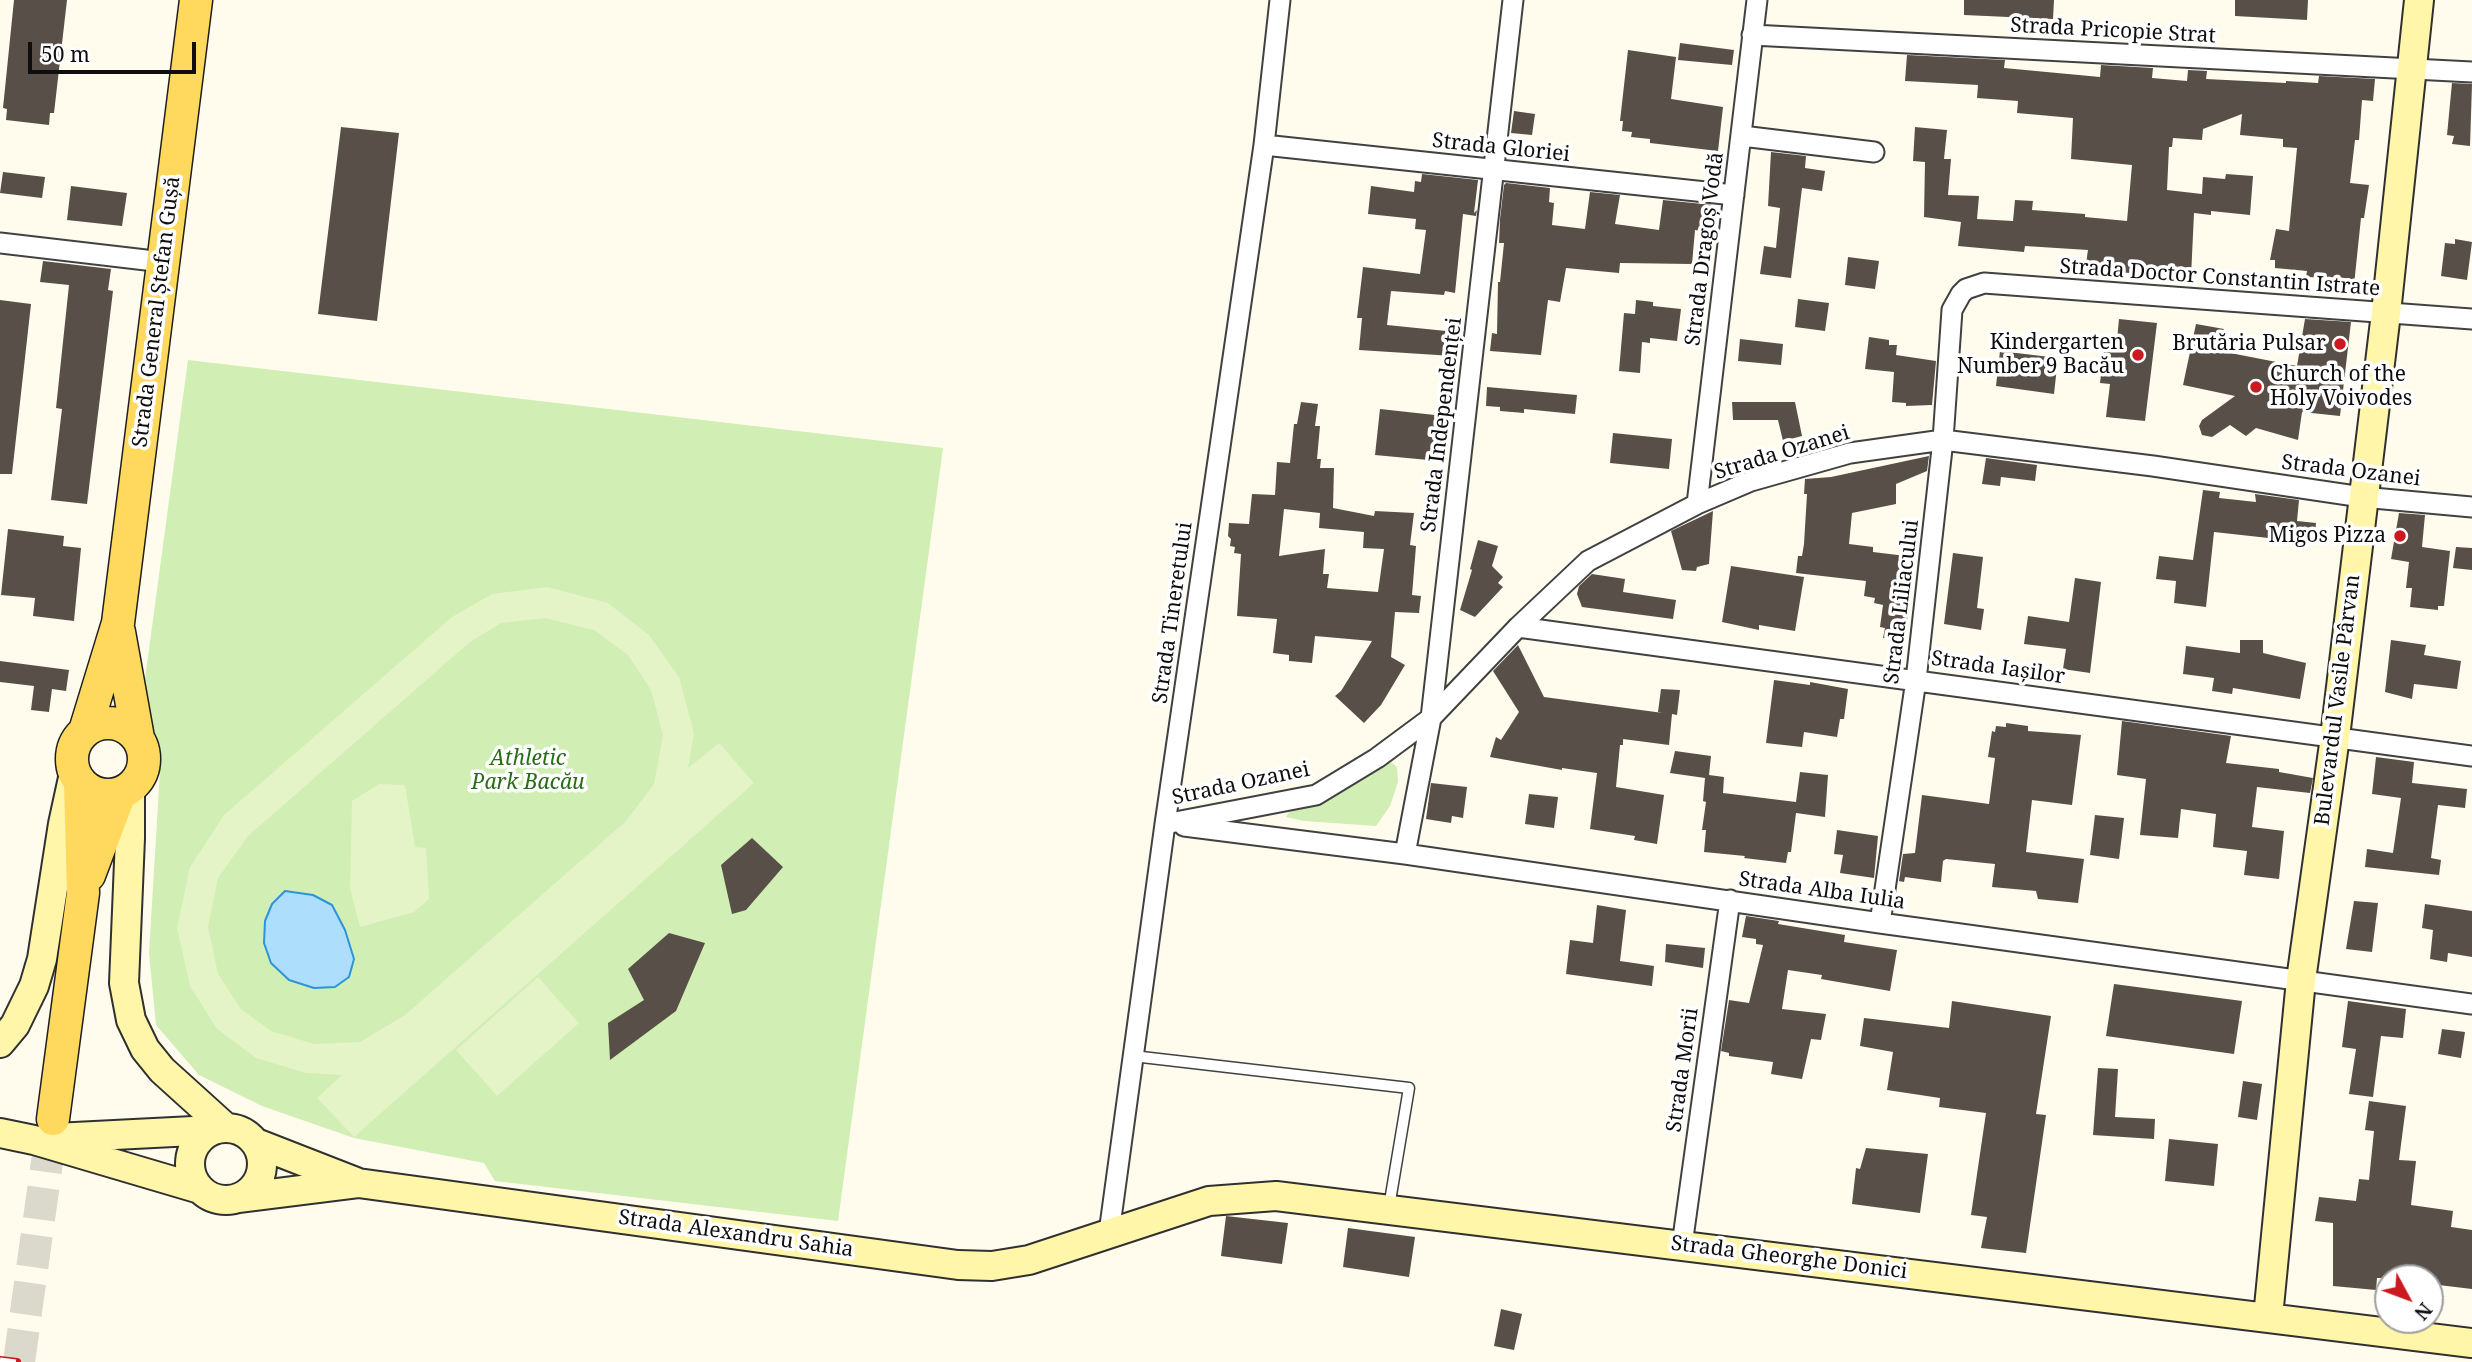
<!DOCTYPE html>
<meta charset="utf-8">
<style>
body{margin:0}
#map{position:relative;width:2472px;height:1362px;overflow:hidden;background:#fffcee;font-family:"Noto Serif",serif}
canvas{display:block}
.north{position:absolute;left:2374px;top:1264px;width:70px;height:70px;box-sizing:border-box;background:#fff;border:2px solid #9f9f9f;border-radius:50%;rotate:131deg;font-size:19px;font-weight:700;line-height:28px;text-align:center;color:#0e0e0e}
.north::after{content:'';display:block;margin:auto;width:24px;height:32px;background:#cc181f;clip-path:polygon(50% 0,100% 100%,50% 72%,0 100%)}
.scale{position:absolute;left:28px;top:42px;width:168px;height:32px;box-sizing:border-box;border:4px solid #0e0e0e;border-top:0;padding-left:9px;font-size:21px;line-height:24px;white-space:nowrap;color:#0e0e0e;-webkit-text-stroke:5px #fff;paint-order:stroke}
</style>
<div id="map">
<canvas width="2472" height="1362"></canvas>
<div class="north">N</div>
<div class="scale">50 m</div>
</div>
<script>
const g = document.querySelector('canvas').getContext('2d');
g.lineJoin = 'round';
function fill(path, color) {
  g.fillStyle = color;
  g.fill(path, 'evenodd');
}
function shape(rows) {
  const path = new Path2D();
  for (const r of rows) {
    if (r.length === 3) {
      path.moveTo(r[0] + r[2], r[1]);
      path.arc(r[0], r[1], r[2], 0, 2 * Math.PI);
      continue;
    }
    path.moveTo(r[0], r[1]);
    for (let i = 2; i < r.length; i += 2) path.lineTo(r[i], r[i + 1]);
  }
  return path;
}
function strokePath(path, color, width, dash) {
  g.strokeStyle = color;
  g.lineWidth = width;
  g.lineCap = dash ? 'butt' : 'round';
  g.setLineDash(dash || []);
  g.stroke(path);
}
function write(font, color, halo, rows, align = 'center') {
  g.font = font + ' "Noto Serif",serif';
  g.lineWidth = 7;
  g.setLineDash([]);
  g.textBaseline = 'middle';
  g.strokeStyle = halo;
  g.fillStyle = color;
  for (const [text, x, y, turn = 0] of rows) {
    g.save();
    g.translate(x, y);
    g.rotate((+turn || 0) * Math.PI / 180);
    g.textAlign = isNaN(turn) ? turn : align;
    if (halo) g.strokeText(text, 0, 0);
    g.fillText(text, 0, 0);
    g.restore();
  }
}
fill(shape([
 [188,360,943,448,838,1221,495,1181,484,1163,354,1138,262,1106,199,1075,156,1025,149,953,160,771,155,742,142,701],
 [1391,762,1397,767,1398,782,1390,806,1376,826,1304,821,1286,817,1289,812,1306,808,1339,794]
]), '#d1eeb4');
fill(shape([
 [547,587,608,603,649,635,679,677,694,733,688,768,719,743,754,783,354,1137,317,1098,342,1075,306,1073,256,1058,217,1029,190,986,177,928,190,867,224,815,452,617,492,594],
 [545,618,594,630,628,655,651,690,663,735,654,784,626,821,405,1015,360,1042,314,1044,271,1031,241,1009,218,974,208,927,218,878,248,836,470,642,501,623],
 [379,784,405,785,415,847,426,848,429,899,414,912,360,927,350,889,352,801],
 [538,977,579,1023,497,1096,456,1050]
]), '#e4f4c7');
const water = shape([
 [285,891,313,895,332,905,345,930,354,959,349,977,335,987,314,988,289,980,271,963,264,943,265,921,272,904,285,891]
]);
fill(water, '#addefc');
strokePath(water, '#2d94da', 2);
fill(shape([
 [14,0,67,0,54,113,50,113,49,125,6,120,7,109,3,108],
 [1964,0,2054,0,2053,19,1964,15],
 [2235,0,2308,0,2307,20,2235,16],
 [1680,43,1734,50,1732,65,1678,60],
 [1628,50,1676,57,1671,99,1723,107,1718,151,1650,143,1650,139,1631,137,1632,132,1622,131,1623,121,1620,121],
 [1907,55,2005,60,2004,68,2100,77,2101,65,2153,68,2152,78,2187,81,2188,70,2207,71,2206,79,2286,83,2286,81,2318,83,2319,76,2375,79,2373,101,2362,100,2359,140,2355,140,2350,183,2369,185,2364,218,2361,218,2354,285,2334,283,2334,278,2306,277,2307,271,2275,268,2275,260,2270,260,2276,229,2289,231,2297,148,2283,147,2283,139,2240,135,2242,114,2203,129,2202,140,2173,138,2172,147,2169,147,2167,190,2202,194,2203,177,2225,179,2226,174,2253,176,2250,215,2211,211,2211,215,2194,213,2191,277,2085,270,2088,250,2025,246,2024,252,1958,246,1961,222,1924,217,1925,162,1913,161,1915,127,1947,130,1944,159,1951,159,1948,195,1979,196,1977,219,2013,221,2015,200,2033,201,2032,210,2085,214,2085,217,2127,221,2132,165,2071,159,2073,118,2017,113,2018,101,1977,98,1978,85,1905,81],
 [2452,83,2472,84,2470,146,2452,144,2454,136,2447,135],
 [1514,111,1535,114,1532,135,1511,133],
 [341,127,399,133,377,321,318,314],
 [1771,152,1806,156,1805,168,1825,171,1822,191,1802,188,1791,278,1760,274,1764,246,1776,248,1780,208,1768,206],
 [3,172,45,177,42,198,0,193],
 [1422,174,1478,180,1474,213,1477,210,1476,216,1463,214,1455,293,1445,291,1444,295,1391,291,1387,325,1456,332,1453,356,1359,350,1362,318,1357,318,1363,267,1420,274,1426,230,1415,229,1416,219,1368,214,1371,186,1414,192,1415,181,1421,182],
 [1506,183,1550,188,1549,202,1554,203,1552,225,1585,229,1590,192,1620,195,1615,224,1659,230,1663,200,1713,205,1710,232,1695,230,1692,264,1620,263,1619,273,1566,268,1560,302,1548,300,1541,355,1490,351,1492,333,1497,334,1498,282,1500,282,1504,243,1499,243,1500,219,1504,185],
 [71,186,127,193,122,226,67,220],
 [2455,239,2472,242,2467,280,2441,276,2445,243,2455,244],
 [1848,257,1879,261,1875,289,1845,285],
 [43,261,111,269,108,290,113,291,87,504,51,500,62,409,56,408,69,285,40,282],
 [1798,299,1829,303,1825,331,1795,327],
 [0,300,31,304,12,474,0,474],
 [1636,300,1653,302,1653,306,1681,309,1677,341,1650,338,1650,343,1642,342,1640,373,1619,371,1624,313,1635,314],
 [2119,319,2157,323,2145,421,2106,417,2110,384,2100,383,2104,350,2116,351],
 [2305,319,2351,322,2340,416,2302,412,2298,440,2256,428,2246,436,2230,425,2212,437,2202,435,2199,426,2202,420,2235,396,2183,385,2196,324,2224,329,2220,351,2297,366],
 [1869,337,1889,340,1889,345,1897,345,1896,355,1936,361,1932,405,1906,406,1906,403,1892,402,1894,372,1865,369],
 [1740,339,1783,344,1781,365,1738,361],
 [2000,351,2058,358,2054,394,1996,386],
 [1487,387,1577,395,1575,414,1524,409,1524,413,1500,411,1500,407,1486,406],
 [1301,402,1318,404,1315,426,1320,426,1317,459,1321,459,1320,468,1334,468,1333,508,1374,516,1375,511,1414,513,1410,545,1416,546,1412,595,1421,596,1419,613,1395,612,1391,657,1405,665,1381,705,1364,723,1335,696,1341,691,1372,641,1315,636,1312,663,1289,661,1289,655,1273,653,1277,619,1237,616,1241,554,1234,553,1235,547,1230,546,1231,539,1228,536,1229,523,1249,524,1252,494,1275,495,1277,462,1290,463,1294,424,1297,424],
 [1284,509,1320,513,1319,528,1364,532,1363,548,1384,549,1378,592,1327,588,1329,574,1323,574,1325,549,1279,556],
 [1732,402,1795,402,1802,436,1783,441,1778,420,1733,420],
 [1380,409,1444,416,1439,461,1375,455],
 [1613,433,1672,439,1669,469,1610,463],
 [1929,456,1927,471,1896,484,1896,504,1852,513,1849,544,1873,547,1873,552,1906,556,1902,586,1911,587,1905,640,1883,638,1885,628,1880,627,1883,605,1874,603,1875,598,1864,596,1866,581,1796,573,1798,556,1802,556,1804,544,1807,494,1804,494,1805,479,1831,477],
 [1986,458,2037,465,2035,481,2001,477,2000,486,1982,484],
 [2203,490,2220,492,2219,498,2256,502,2255,494,2299,500,2297,521,2316,523,2314,543,2214,532,2206,607,2174,603,2176,581,2156,579,2159,556,2193,560],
 [1713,511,1709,564,1697,567,1696,571,1682,570,1671,531],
 [2399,513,2425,515,2422,547,2450,551,2444,606,2438,606,2438,610,2410,607,2412,588,2406,588,2409,562,2391,559],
 [8,529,64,536,63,546,81,548,74,621,33,616,35,598,1,595],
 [1478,540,1498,546,1492,566,1503,577,1498,583,1503,587,1475,617,1460,610,1472,570,1470,569],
 [2456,547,2472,548,2472,570,2453,568],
 [1953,553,1983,557,1977,608,1984,609,1981,630,1944,624],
 [1731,566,1804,577,1795,631,1759,625,1759,630,1722,622],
 [1592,574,1625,579,1623,592,1676,600,1673,619,1582,607,1577,594,1579,586],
 [2075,578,2101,582,2090,673,2063,669,2066,649,2024,644,2028,616,2069,622],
 [2240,640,2263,640,2263,653,2306,663,2300,699,2233,688,2232,694,2212,691,2214,678,2183,674,2186,646,2240,653],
 [2391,640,2426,645,2424,655,2461,661,2457,689,2414,684,2412,699,2385,692],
 [1518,645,1544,697,1663,713,1658,712,1661,689,1680,690,1677,715,1672,714,1669,745,1623,739,1623,745,1620,745,1616,787,1664,795,1657,844,1634,840,1635,836,1590,829,1597,773,1562,768,1562,770,1490,757,1496,737,1501,740,1519,712,1493,671],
 [0,661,69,670,66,691,52,689,49,712,31,710,34,686,0,682],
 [1774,680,1810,685,1810,682,1848,689,1844,719,1840,719,1837,737,1804,732,1802,747,1766,743],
 [2122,721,2231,736,2226,763,2279,769,2279,772,2313,778,2310,793,2257,787,2252,827,2284,831,2279,879,2244,875,2247,851,2213,847,2216,814,2181,809,2178,838,2140,835,2146,779,2117,775],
 [2006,723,2028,726,2028,731,2081,735,2072,805,2032,800,2026,852,2084,859,2078,903,2038,899,2036,891,1992,887,1995,864,1946,859,1943,861,1941,882,1905,877,1904,882,1899,881,1903,854,1915,853,1922,795,1989,804,1995,758,1988,757,1992,731,1995,732,1996,726,2006,727],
 [1675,751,1711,756,1709,775,1724,777,1723,793,1796,802,1800,772,1828,775,1825,817,1796,813,1791,852,1788,852,1786,863,1744,858,1745,856,1704,852,1706,830,1702,830,1706,802,1703,801,1705,778,1670,773],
 [2376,757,2414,762,2412,783,2467,789,2465,808,2438,805,2431,858,2441,860,2439,875,2365,867,2367,849,2393,853,2401,798,2372,794],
 [1431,783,1467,787,1463,818,1452,816,1451,823,1426,819],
 [1529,794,1558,797,1554,828,1525,824],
 [2095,815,2124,818,2119,859,2090,855],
 [1837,830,1878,836,1874,878,1840,873,1843,855,1834,854],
 [752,838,783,867,746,910,732,914,721,865],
 [2354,901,2378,903,2372,952,2346,949],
 [2425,904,2472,911,2472,957,2448,953,2447,962,2430,959,2433,930,2422,928],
 [1597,905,1626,910,1620,961,1654,966,1652,986,1566,974,1570,940,1593,943],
 [1746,916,1779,921,1778,924,1845,935,1844,942,1897,950,1890,991,1821,979,1822,975,1788,970,1782,1009,1826,1014,1821,1040,1811,1039,1802,1079,1771,1074,1773,1062,1729,1056,1729,1053,1721,1051,1729,1000,1749,1003,1763,945,1756,944,1756,939,1742,937],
 [669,933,705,943,676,1011,610,1060,608,1023,644,1000,628,969],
 [1666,944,1705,948,1703,968,1665,962],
 [2114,984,2242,1001,2234,1054,2106,1036],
 [1952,1001,2051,1016,2036,1114,2046,1115,2026,1253,1981,1248,1987,1217,1971,1215,1986,1113,1939,1107,1940,1098,1887,1090,1893,1052,1860,1046,1864,1018,1949,1028],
 [2348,1001,2406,1009,2403,1038,2381,1036,2373,1097,2349,1094,2356,1049,2342,1047],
 [2442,1029,2465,1032,2461,1058,2438,1054],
 [2098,1068,2118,1069,2115,1117,2155,1119,2154,1139,2093,1135],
 [2243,1081,2262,1084,2257,1120,2238,1117],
 [2369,1101,2406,1106,2399,1160,2416,1161,2411,1205,2453,1211,2451,1227,2472,1230,2472,1289,2430,1284,2430,1278,2377,1278,2376,1290,2333,1286,2333,1223,2315,1221,2319,1197,2356,1201,2359,1179,2369,1180,2374,1131,2365,1130],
 [2169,1139,2218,1144,2214,1186,2165,1181],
 [1866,1148,1928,1154,1920,1213,1852,1204,1856,1168,1860,1169],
 [1226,1216,1288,1223,1282,1264,1221,1256],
 [1348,1228,1415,1237,1409,1277,1343,1267],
 [1501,1309,1522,1314,1514,1350,1494,1346]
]), '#584f49');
strokePath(shape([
 [19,1362,53,1119]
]), '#dbd8cc', 32, [32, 16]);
const lane = shape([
 [1133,1056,1409,1088,1389,1207]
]);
const street = shape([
 [1752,35,2472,72],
 [1742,136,1874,152],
 [1264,145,1734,195],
 [0,243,163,262],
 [1697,504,1757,0],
 [1518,627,2472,756],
 [1165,824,1316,795,1377,758,1431,718,1518,627,1588,561,1697,504,1751,481,1850,453,1943,440,2153,466,2362,497,2472,507],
 [1184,826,1405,854,1880,923,2472,1004],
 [1405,854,1431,718,1513,0],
 [1880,923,1916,680,1943,440,1952,310,1961,294,1966,289,1984,283,2472,319],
 [1109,1233,1165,824,1264,145,1280,0],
 [1682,1245,1730,900]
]);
const secondary = shape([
 [130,787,130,838,124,983,131,1020,145,1049,162,1070,225,1127],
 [0,1043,15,1025,34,986,42,959,63,824,73,778],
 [226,1164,36],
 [0,1133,34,1140,200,1189],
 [55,1138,213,1130],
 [256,1143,356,1182],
 [238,1198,358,1183,958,1265,992,1266,1029,1260,1209,1201,1276,1196,2472,1343],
 [2268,1317,2301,980,2335,737,2386,313,2419,0]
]);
const primary = shape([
 [119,632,138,738],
 [108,759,36],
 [85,731,118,623,196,0],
 [89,875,120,793],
 [53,1119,83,893,80,782]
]);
strokePath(lane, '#414141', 13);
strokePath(street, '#414141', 23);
strokePath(secondary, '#303030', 32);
strokePath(primary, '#1f1f1f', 35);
strokePath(lane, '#fff', 10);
strokePath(street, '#fff', 19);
strokePath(secondary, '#fff6a9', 28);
strokePath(primary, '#ffd95e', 32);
const rail = shape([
 [0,1360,17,1362]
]);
strokePath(rail, '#cc181f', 8);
strokePath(rail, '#fff', 5, [16]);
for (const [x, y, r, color] of [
 [2340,344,7,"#cc181f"],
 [2138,355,7,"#cc181f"],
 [2256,387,7,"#cc181f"],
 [2400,536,7,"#cc181f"]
]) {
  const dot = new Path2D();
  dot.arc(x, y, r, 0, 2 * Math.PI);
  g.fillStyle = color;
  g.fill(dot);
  strokePath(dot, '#fff', 2.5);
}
write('21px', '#0e0e0e', '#fff', [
 ["Strada Pricopie Strat",2113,31,3],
 ["Strada Gloriei",1501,148,6],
 ["Strada Dragoș Vodă",1705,249,-83],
 ["Strada Doctor Constantin Istrate",2220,278,4],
 ["Strada General Ștefan Gușă",157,312,-83],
 ["Strada Independenței",1442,425,-83],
 ["Strada Ozanei",1782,453,-17],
 ["Strada Ozanei",2351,471,7],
 ["Strada Liliacului",1902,602,-83],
 ["Strada Tineretului",1173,613,-82],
 ["Strada Iașilor",1998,668,8],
 ["Bulevardul Vasile Pârvan",2338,700,-83],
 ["Strada Ozanei",1241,784,-12],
 ["Strada Alba Iulia",1822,891,8],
 ["Strada Morii",1683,1070,-82],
 ["Strada Alexandru Sahia",736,1234,8],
 ["Strada Gheorghe Donici",1789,1258,7]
]);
write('21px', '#0e0e0e', '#fff', [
 ["Kindergarten",2124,343],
 ["Number 9 Bacău",2124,367],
 ["Brutăria Pulsar",2326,344],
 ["Church of the",2270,375,"left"],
 ["Holy Voivodes",2270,399,"left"],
 ["Migos Pizza",2386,536]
], 'right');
write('italic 21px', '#286c17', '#fff', [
 ["Athletic",528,759],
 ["Park Bacău",528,783]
]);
</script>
